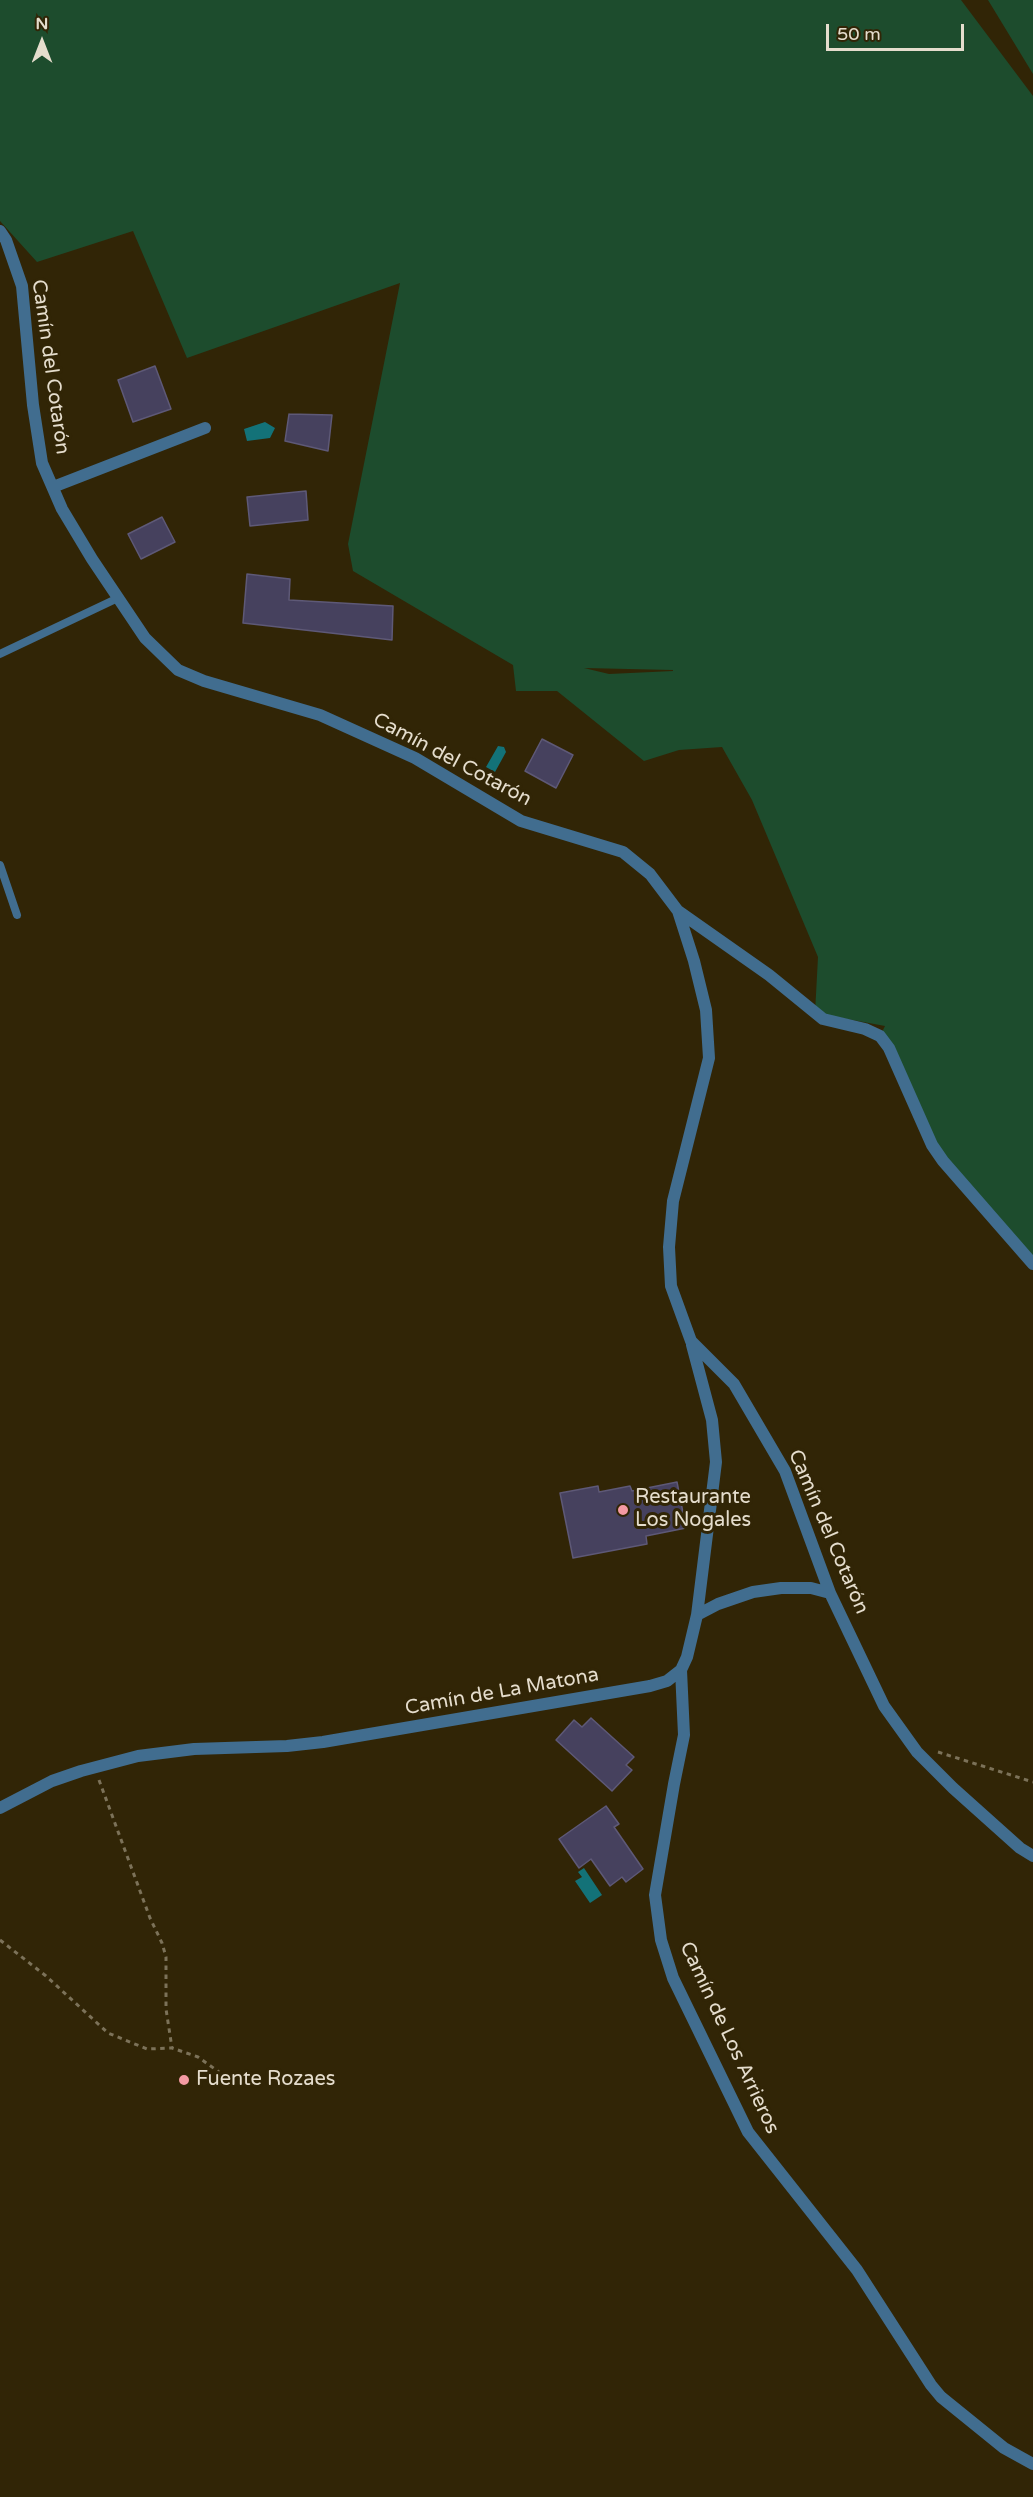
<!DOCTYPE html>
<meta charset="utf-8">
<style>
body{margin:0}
#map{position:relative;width:1033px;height:2497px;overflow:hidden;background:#312506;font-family:"Varela Round",sans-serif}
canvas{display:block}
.north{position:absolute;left:12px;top:12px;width:60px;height:60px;-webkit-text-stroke:4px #312506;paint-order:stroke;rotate:0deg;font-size:16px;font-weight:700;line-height:24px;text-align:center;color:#e5ddcd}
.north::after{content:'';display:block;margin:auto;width:21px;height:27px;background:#e5ddcd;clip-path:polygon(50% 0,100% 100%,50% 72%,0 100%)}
.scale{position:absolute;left:826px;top:24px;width:138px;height:27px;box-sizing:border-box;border:3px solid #e5ddcd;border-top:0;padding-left:8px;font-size:18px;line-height:21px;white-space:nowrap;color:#e5ddcd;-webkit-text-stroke:4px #312506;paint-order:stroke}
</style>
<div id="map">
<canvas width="1033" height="2497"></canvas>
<div class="north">N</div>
<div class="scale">50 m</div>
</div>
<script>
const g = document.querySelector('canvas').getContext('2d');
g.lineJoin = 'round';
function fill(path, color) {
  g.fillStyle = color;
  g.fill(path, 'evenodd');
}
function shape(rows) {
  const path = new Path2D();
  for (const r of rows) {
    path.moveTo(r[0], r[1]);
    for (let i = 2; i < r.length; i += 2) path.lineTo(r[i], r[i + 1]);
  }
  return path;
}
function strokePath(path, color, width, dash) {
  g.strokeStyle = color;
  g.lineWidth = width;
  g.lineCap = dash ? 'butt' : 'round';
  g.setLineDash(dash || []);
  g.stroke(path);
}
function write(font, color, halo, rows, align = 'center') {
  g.font = font + ' "Varela Round",sans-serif';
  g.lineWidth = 6;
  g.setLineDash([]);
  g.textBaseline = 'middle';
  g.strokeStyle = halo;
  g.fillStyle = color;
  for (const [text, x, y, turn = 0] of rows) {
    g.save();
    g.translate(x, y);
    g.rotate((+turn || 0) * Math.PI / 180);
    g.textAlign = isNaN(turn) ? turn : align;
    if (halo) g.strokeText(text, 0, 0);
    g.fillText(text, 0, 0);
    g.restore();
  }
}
fill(shape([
 [0,0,961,0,1033,96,1033,1264,943,1161,880,1036,885,1026,815,1013,818,957,752,800,722,747,679,750,644,761,557,691,516,691,513,665,353,571,348,544,400,283,187,358,133,231,37,262,0,221],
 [584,668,673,670,673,671,609,674],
 [988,0,1033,0,1033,75,1033,74]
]), '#1d4c2d');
fill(shape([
 [265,422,275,428,270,438,247,441,244,429],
 [498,746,504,747,506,752,495,772,486,767],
 [584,1868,602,1895,590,1903,575,1881,582,1877,578,1872]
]), '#137278');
const building = shape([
 [155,366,171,409,133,422,118,380,155,366],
 [289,414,332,415,328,451,285,441,289,414],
 [306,491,308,520,250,526,247,497,306,491],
 [162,517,175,542,141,559,128,534,162,517],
 [247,574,290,579,289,600,393,606,392,640,243,623,247,574],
 [542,739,573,755,556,788,525,771,542,739],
 [677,1482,686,1528,646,1536,647,1544,573,1558,560,1493,598,1486,599,1492,630,1486,632,1491,677,1482],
 [591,1718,634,1757,626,1765,632,1770,612,1791,556,1740,574,1720,582,1727,591,1718],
 [606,1806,619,1824,614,1827,643,1869,626,1882,622,1877,610,1886,591,1859,579,1868,559,1839,606,1806]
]);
fill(building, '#46415e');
strokePath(building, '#5e5977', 1.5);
strokePath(shape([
 [938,1752,1033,1782],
 [99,1780,150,1918,162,1943,166,1957,166,2009,172,2048],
 [0,1940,46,1976,108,2033,147,2049,172,2048,198,2057,219,2072]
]), '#7c7259', 3, [4.5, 4.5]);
strokePath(shape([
 [0,654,118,598],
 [0,865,17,915]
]), '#416d8f', 8);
strokePath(shape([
 [0,231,6,240,22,286,33,405,42,463,62,509,92,559,145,638,178,670,204,681,320,715,415,758,521,821,623,852,650,874,678,911,694,961,706,1010,709,1058,673,1201,669,1247,671,1286,691,1341,734,1384,785,1471,830,1593,884,1706,917,1752,953,1788,1020,1848,1033,1856],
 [53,487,205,428],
 [678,911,769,975,823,1019,865,1029,880,1036,889,1048,932,1145,943,1161,1033,1264],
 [697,1615,718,1604,753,1592,781,1588,811,1588,830,1593],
 [681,1670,684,1735,674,1784,655,1895,661,1940,673,1978,748,2132,857,2270,931,2385,941,2397,1004,2448,1033,2464],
 [0,1808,52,1781,81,1771,138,1756,194,1749,287,1746,323,1742,650,1686,667,1681,681,1670,687,1657,697,1615,716,1462,712,1420,692,1345]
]), '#416d8f', 12);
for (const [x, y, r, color] of [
 [623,1510,6,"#f49aa3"],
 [184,2080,6,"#f49aa3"]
]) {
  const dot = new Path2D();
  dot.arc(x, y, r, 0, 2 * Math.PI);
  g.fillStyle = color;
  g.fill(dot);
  strokePath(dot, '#312506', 2);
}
write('20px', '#e5ddcd', '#312506', [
 ["Camín del Cotarón",50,367,82],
 ["Camín del Cotarón",452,760,28],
 ["Camín del Cotarón",828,1532,67],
 ["Camín de La Matona",502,1692,-10],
 ["Camín de Los Arrieros",729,2038,65]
]);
write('20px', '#e5ddcd', '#312506', [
 ["Restaurante",635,1498],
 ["Los Nogales",635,1521],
 ["Fuente Rozaes",196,2080]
], 'left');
</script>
